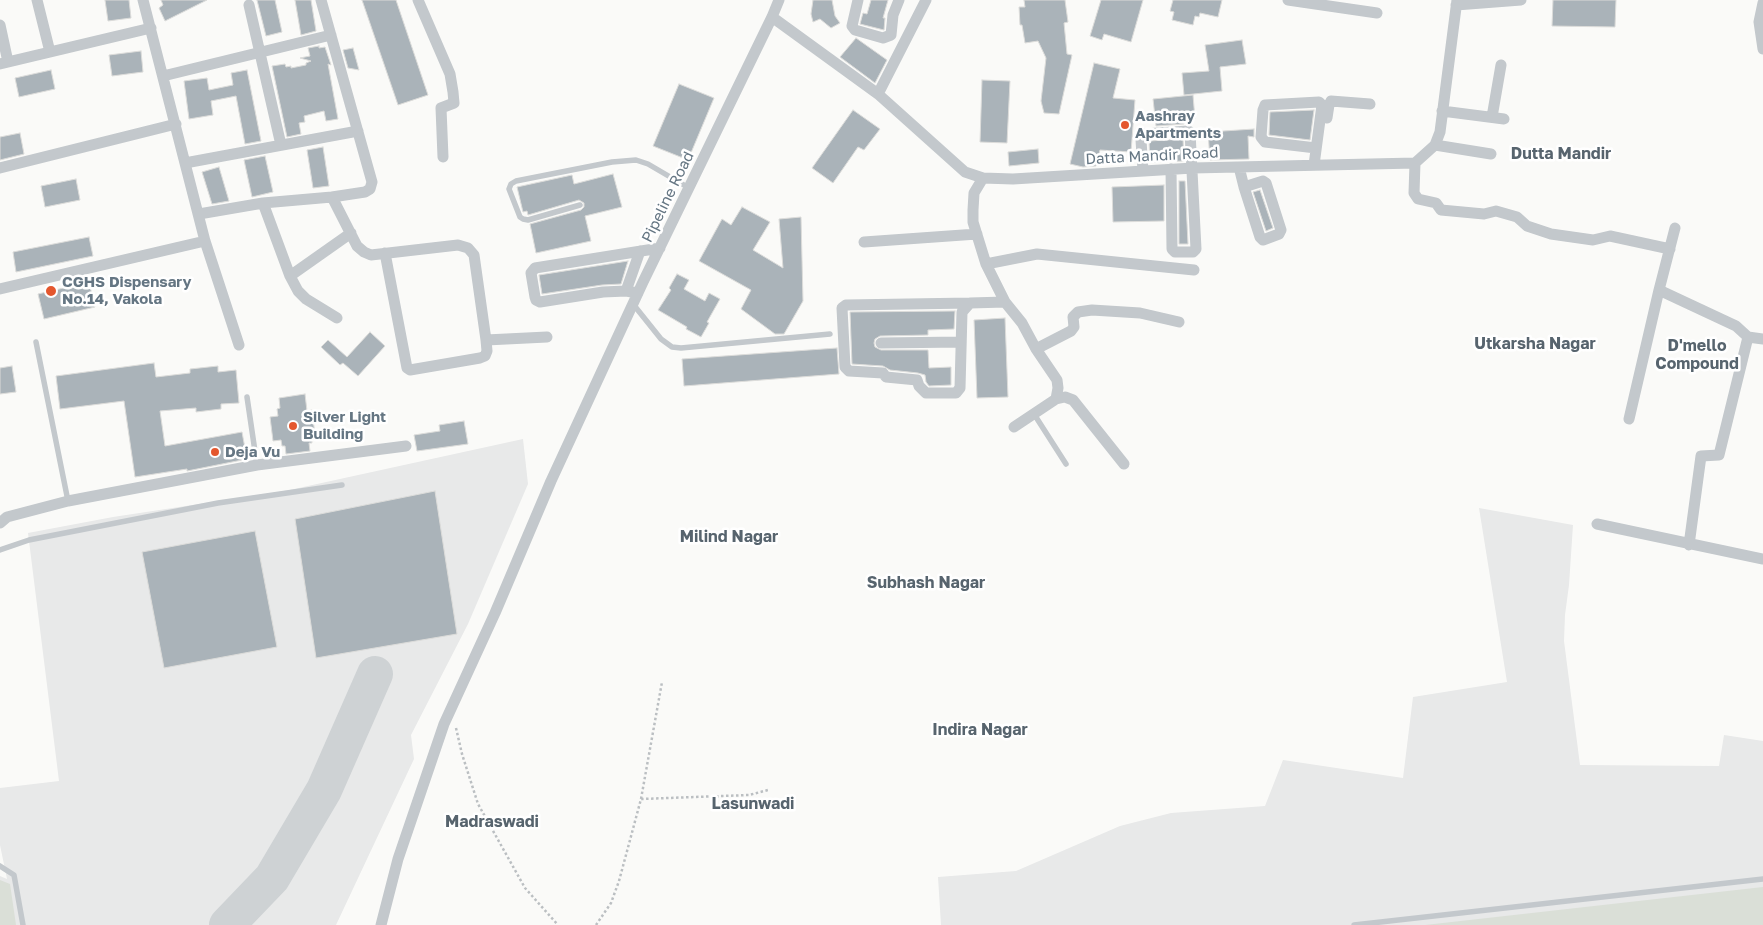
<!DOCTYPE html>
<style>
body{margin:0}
canvas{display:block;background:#fafaf8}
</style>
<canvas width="1763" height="925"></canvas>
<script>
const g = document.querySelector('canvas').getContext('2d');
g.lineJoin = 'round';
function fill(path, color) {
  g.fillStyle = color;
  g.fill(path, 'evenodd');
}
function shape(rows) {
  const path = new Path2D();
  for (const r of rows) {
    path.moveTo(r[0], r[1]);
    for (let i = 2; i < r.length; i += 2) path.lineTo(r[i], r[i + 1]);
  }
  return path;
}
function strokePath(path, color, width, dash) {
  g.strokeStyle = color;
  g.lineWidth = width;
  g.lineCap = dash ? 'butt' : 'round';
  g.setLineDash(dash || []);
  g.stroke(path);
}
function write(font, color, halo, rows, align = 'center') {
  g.font = font + ' "Golos Text",sans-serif';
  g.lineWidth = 5;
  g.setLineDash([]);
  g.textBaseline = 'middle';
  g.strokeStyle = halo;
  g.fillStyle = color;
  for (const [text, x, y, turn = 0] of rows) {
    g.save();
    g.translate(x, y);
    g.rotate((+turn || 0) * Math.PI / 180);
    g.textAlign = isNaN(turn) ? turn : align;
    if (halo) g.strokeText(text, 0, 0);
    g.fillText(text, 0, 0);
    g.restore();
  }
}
fill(shape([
 [523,439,528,484,468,624,411,735,414,759,336,925,0,925,0,876,7,879,0,845,0,788,59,781,28,533,113,517,285,491],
 [1479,508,1573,525,1569,585,1565,615,1564,641,1580,765,1719,766,1724,735,1763,741,1763,925,941,925,938,877,1016,871,1120,826,1171,813,1265,806,1283,760,1403,778,1413,697,1507,682]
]), '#e8e9e9');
fill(shape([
 [0,880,10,884,16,925,0,925],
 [1763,887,1763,925,1425,925]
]), '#dadfd7');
strokePath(shape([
 [227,925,272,878,324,790,375,674]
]), '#ced2d4', 36);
const building = shape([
 [105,0,129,0,131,18,108,21,105,0],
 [161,0,207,0,165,21,159,8,163,5,161,0],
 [257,0,275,0,282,32,266,36,257,0],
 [295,0,311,0,316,31,301,35,295,0],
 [362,0,396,0,428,95,398,105,362,0],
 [813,0,832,0,835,16,840,23,831,28,820,19,813,22,811,14,813,0],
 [871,0,888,0,883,18,885,18,884,30,860,24,863,13,867,14,871,0],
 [1024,0,1065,0,1068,22,1064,23,1067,54,1072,55,1059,114,1044,113,1041,101,1046,58,1038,41,1025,43,1022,25,1020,25,1019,7,1025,7,1024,0],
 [1101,0,1143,0,1131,42,1104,34,1102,40,1090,36,1101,0],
 [1173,0,1222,0,1218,17,1200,13,1199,17,1195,16,1193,25,1172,20,1174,12,1170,11,1173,0],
 [1553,0,1616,0,1615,27,1552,26,1553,0],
 [856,38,887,60,875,83,840,57,856,38],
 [1242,40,1246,64,1220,67,1222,91,1184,95,1182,73,1209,71,1205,45,1242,40],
 [319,46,319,48,325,47,331,65,328,64,338,119,326,121,324,111,304,116,305,122,299,123,301,134,287,137,272,66,285,64,286,67,291,66,291,68,306,65,306,63,311,61,300,58,310,56,308,48,319,46],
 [353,48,359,70,348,68,343,50,353,48],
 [141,51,143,72,112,76,109,55,141,51],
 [1094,63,1120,69,1113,98,1135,100,1131,152,1100,150,1096,166,1083,167,1070,164,1094,63],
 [51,70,55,89,19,97,15,78,51,70],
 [247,70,261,141,245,144,236,96,211,101,213,115,189,119,184,81,207,78,209,90,233,85,231,73,247,70],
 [982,80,1010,81,1007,143,980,142,982,80],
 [679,84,714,98,688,160,653,146,679,84],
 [1193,95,1195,119,1184,120,1184,124,1156,126,1153,99,1193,95],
 [853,110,880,129,864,150,858,147,833,183,812,168,853,110],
 [1314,110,1310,140,1269,135,1270,112,1314,110],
 [1254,129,1254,137,1248,136,1249,159,1210,160,1208,132,1254,129],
 [20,133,24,154,0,160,0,137,20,133],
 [1183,139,1184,161,1150,162,1149,141,1183,139],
 [323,147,329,186,313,188,307,150,323,147],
 [1038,149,1039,163,1009,166,1008,152,1038,149],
 [265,156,273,192,252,197,244,160,265,156],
 [219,167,229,201,212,204,202,172,219,167],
 [613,174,622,207,585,216,591,241,536,253,530,224,581,210,584,207,584,203,579,200,528,215,527,211,523,212,517,187,572,175,574,184,613,174],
 [76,179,80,200,45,207,41,186,76,179],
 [1179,181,1185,181,1188,244,1179,244,1179,181],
 [1164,185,1164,221,1113,222,1112,187,1164,185],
 [1260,190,1273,228,1266,231,1253,192,1260,190],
 [742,207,770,222,753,250,783,268,779,219,801,217,803,301,784,334,775,334,741,309,751,290,699,261,722,219,731,225,742,207],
 [89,237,93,256,16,272,13,252,89,237],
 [628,261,621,284,602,285,542,294,539,275,628,261],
 [677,274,689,280,684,289,705,301,709,293,720,299,707,322,709,323,701,337,686,329,687,327,658,310,671,290,669,288,677,274],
 [89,282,95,307,44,319,38,294,89,282],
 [955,311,954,329,928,330,928,335,880,336,875,339,874,343,875,347,881,350,928,350,929,368,951,367,951,385,929,386,926,382,925,375,918,373,890,370,883,366,852,364,850,312,955,311],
 [1005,318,1008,397,977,398,974,320,1005,318],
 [370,332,385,346,358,376,343,363,340,365,321,347,328,340,347,357,370,332],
 [837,348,839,374,684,386,682,359,837,348],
 [154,363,156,377,190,373,190,369,218,366,218,372,236,370,239,403,221,404,221,409,196,412,196,408,160,411,165,446,242,432,247,459,187,471,187,469,135,477,124,401,60,409,56,376,154,363],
 [12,366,16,392,0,394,0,368,12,366],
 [305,394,307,411,312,410,315,435,311,435,312,443,309,443,310,451,286,454,285,446,282,446,281,440,273,441,270,417,278,416,277,409,280,408,279,398,305,394],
 [464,421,468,444,417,451,414,435,440,431,439,425,464,421],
 [435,491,457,634,316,658,295,519,435,491],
 [255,531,277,647,164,668,142,552,255,531]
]);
fill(building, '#aab3b9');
strokePath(building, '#dcdcda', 1);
strokePath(shape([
 [456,728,462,754,478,804,525,888,558,925],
 [641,799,662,682],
 [596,925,611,903,619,881,641,799,749,795,768,790]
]), '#bbbfc2', 2.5, [2.5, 2.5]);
strokePath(shape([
 [580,205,528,220,523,219,520,217,509,189,511,184,516,181,612,162,636,160,648,164,689,188],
 [633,304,661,339,672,347,681,348,830,334],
 [36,342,68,501],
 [247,397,257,465],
 [1034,414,1066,464],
 [0,550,29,540,218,503,342,485],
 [0,866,14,875,23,925],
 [1354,925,1763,879]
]), '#c3c8cc', 5.5);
strokePath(shape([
 [37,0,50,52],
 [143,0,205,241,239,345],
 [321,0,372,182,370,189,365,192,332,197],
 [418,0,450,74,453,92,454,103,441,108,443,157],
 [858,0,852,26,855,30,883,38,891,35,893,15,899,0],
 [1288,0,1377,13],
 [1763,3,1759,22,1763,49],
 [249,5,281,145],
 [1456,5,1521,0],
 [772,17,878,94,965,172,983,178,1013,179,1193,168,1415,163,1435,145,1440,132,1457,0],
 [0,25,8,62],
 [0,64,151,28],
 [163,76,331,35],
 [878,94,926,0],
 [1442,111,1504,119],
 [1492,117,1501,65],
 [1327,118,1329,105,1331,101,1370,104],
 [1435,145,1491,154],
 [185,163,358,131],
 [1415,163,1414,193,1418,199,1436,203,1441,210,1484,214,1496,211,1517,217,1527,226,1551,234,1593,240,1610,236,1670,249],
 [1314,165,1322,105,1319,102,1265,105,1263,110,1261,137,1265,142,1316,148],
 [1239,167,1244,187,1260,237,1263,240,1279,234,1281,230,1266,183,1263,181,1244,187],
 [0,168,176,124],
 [1143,171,1141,140,1144,134,1188,131,1190,132,1196,249,1193,252,1175,252,1172,249,1171,169],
 [983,178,974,193,973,210,973,222,986,264,1005,302,1022,323,1036,349,1057,380,1058,388,1056,399,1014,427],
 [263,203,290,276,298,291,306,299,337,318],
 [199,214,263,203,332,197,357,246,364,252,371,255,458,245,468,248,474,255,486,340,547,337],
 [864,242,977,234],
 [385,253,407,368,410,370,480,358,485,356,487,351,486,340],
 [986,264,1037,254,1194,270],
 [290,276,351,233],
 [0,289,205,241],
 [1659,290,1675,228],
 [626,291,640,251],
 [638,293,626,291,603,292,540,302,536,300,535,297,531,273,535,268,660,248],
 [970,303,846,305,842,308,845,367,849,371,883,373,886,377,917,380,919,386,926,393,956,393,960,388,962,312,970,303,1005,302],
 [881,343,961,342],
 [1036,349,1071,331,1074,327,1073,317,1078,312,1092,310,1140,313,1179,322],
 [1056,399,1065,397,1073,400,1124,464],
 [1629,419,1659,290,1736,326,1748,337],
 [0,523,7,517,68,501,257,465,406,446],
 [1597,524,1763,559],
 [1689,545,1701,456,1719,455,1748,337,1763,339],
 [381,925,398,859,444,724,495,613,551,481,643,282,772,17,779,0]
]), '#c3c8cc', 11);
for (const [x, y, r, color] of [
 [1125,125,5,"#e4572e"],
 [51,291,6,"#e4572e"],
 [293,426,5,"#e4572e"],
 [215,452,5,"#e4572e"]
]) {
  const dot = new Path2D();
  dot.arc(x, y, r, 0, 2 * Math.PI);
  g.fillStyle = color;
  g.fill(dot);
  strokePath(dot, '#fff', 2);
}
write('bold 15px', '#657683', '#fff', [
 ["Aashray",1135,116],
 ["Apartments",1135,133],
 ["CGHS Dispensary",62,282],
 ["No.14, Vakola",62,299],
 ["Silver Light",303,417],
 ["Building",303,434],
 ["Deja Vu",225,452]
], 'left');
write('15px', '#657683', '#fff', [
 ["Datta Mandir Road",1152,156,-3],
 ["Pipeline Road",668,197,-64]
]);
write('bold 16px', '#57646e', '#fff', [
 ["Dutta Mandir",1561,154],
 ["Utkarsha Nagar",1535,344],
 ["D'mello",1697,346],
 ["Compound",1697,364],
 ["Milind Nagar",729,537],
 ["Subhash Nagar",926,583],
 ["Indira Nagar",980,730],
 ["Lasunwadi",753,804],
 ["Madraswadi",492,822]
]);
</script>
